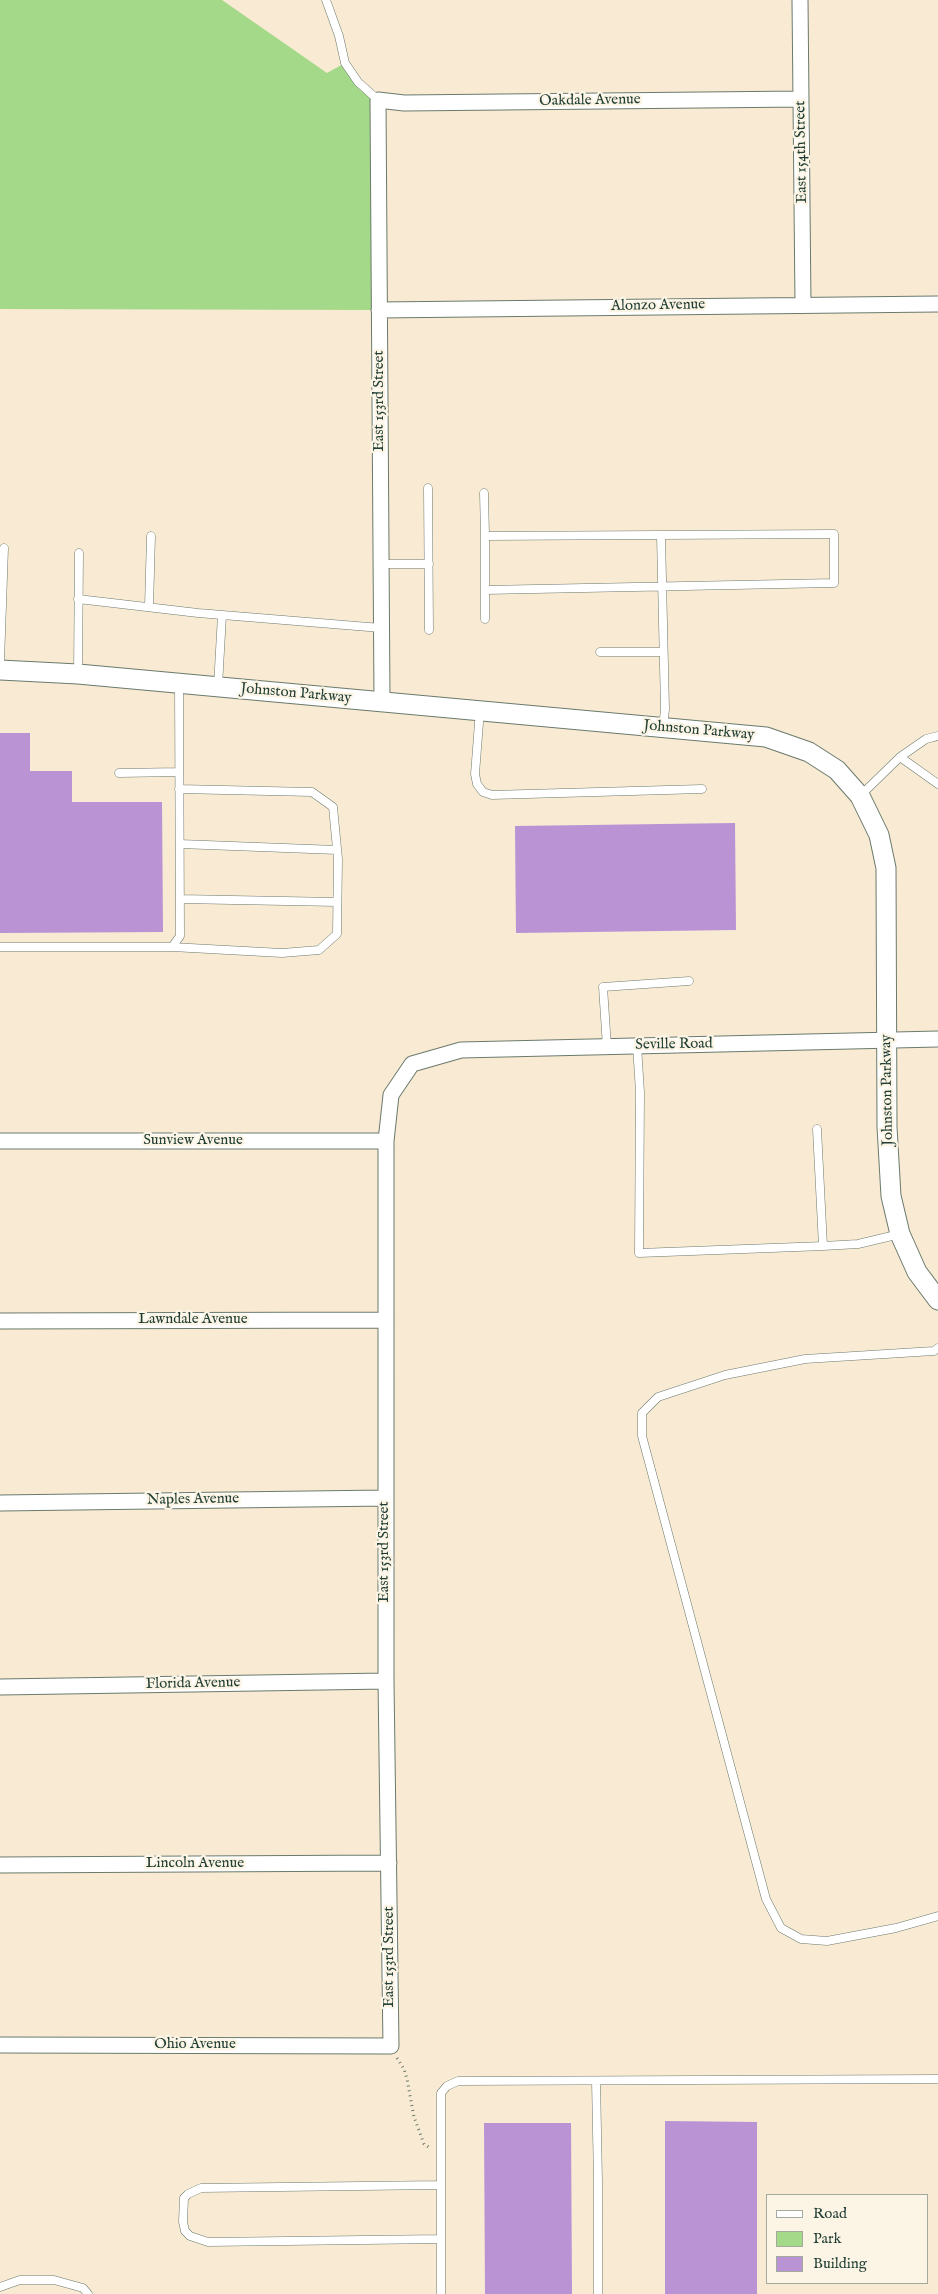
<!DOCTYPE html>
<style>
body{margin:0}
#map{position:relative;width:938px;height:2294px;overflow:hidden;background:#f8ead3;font-family:"IM FELL English",serif}
canvas{display:block}
.legend{position:absolute;left:766px;top:2194px;width:162px;height:90px;box-sizing:border-box;background:#fcf5e5;border:1px solid #a4ab9e;margin:0;padding:6px 9px;list-style:none;font-size:15px;color:#1f3d34}
.legend li{display:flex;align-items:center;gap:10px;height:25px}
.legend b{width:25px;border:1px solid #a4ab9e}
</style>
<div id="map">
<canvas width="938" height="2294"></canvas>
<ul class="legend">
<li><b style="height:6px;background:#fff"></b>Road</li>
<li><b style="height:14px;background:#a3d989"></b>Park</li>
<li><b style="height:14px;background:#b993d4"></b>Building</li>
</ul>
</div>
<script>
const g = document.querySelector('canvas').getContext('2d');
g.lineJoin = 'round';
function fill(path, color) {
  g.fillStyle = color;
  g.fill(path, 'evenodd');
}
function shape(rows) {
  const path = new Path2D();
  for (const r of rows) {
    path.moveTo(r[0], r[1]);
    for (let i = 2; i < r.length; i += 2) path.lineTo(r[i], r[i + 1]);
  }
  return path;
}
function strokePath(path, color, width, dash) {
  g.strokeStyle = color;
  g.lineWidth = width;
  g.lineCap = dash ? 'butt' : 'round';
  g.setLineDash(dash || []);
  g.stroke(path);
}
function write(font, color, halo, rows, align = 'center') {
  g.font = font + ' "IM FELL English",serif';
  g.lineWidth = 4.5;
  g.setLineDash([]);
  g.textBaseline = 'middle';
  g.strokeStyle = halo;
  g.fillStyle = color;
  for (const [text, x, y, turn = 0] of rows) {
    g.save();
    g.translate(x, y);
    g.rotate((+turn || 0) * Math.PI / 180);
    g.textAlign = isNaN(turn) ? turn : align;
    if (halo) g.strokeText(text, 0, 0);
    g.fillText(text, 0, 0);
    g.restore();
  }
}
fill(shape([
 [0,0,222,0,327,73,345,63,378,100,379,310,0,309]
]), '#a3d989');
fill(shape([
 [0,733,30,733,30,771,72,771,72,802,162,802,163,932,0,933],
 [735,823,736,930,516,933,515,826],
 [665,2121,757,2122,757,2294,665,2294],
 [484,2123,571,2123,572,2294,485,2294]
]), '#b993d4');
const service = shape([
 [326,0,339,36,345,63,358,82,378,100],
 [428,488,429,630],
 [484,493,485,536],
 [661,536,665,709,663,728],
 [381,564,429,564],
 [485,590,485,536,834,534,834,583,485,590,485,619],
 [78,599,198,613,381,628],
 [149,607,151,536],
 [600,652,663,652],
 [0,661,4,548],
 [78,673,79,553],
 [218,686,222,615],
 [480,710,475,774,477,784,483,792,492,795,702,789],
 [900,757,938,784],
 [119,773,179,772],
 [860,796,900,757,926,739,938,736],
 [180,844,337,850],
 [180,899,337,902],
 [0,947,172,947,180,936,179,684],
 [172,947,282,953,319,950,337,934,338,859,333,807,312,792,179,789],
 [637,1046,640,1092,639,1253,824,1246],
 [607,1047,603,987,689,981],
 [817,1129,823,1246,858,1244,900,1234],
 [938,1348,934,1351,805,1359,725,1375,658,1397,642,1413,642,1436,766,1899,781,1928,801,1939,827,1941,896,1928,938,1916],
 [596,2081,598,2181,598,2294],
 [441,2185,201,2188,188,2194,184,2198,183,2222,185,2231,190,2236,208,2242,441,2239],
 [0,2287,20,2280,54,2280,83,2288,88,2294],
 [441,2294,441,2093,447,2086,458,2081,938,2079]
]);
const minor = shape([
 [800,0,803,304],
 [379,310,938,304],
 [382,701,378,100,404,103,801,99],
 [0,1141,386,1141],
 [0,1321,386,1320],
 [0,1503,385,1498],
 [0,1687,386,1681],
 [0,1865,389,1863],
 [0,2045,391,2046,386,1681,386,1141,391,1095,412,1064,461,1050,938,1039]
]);
const tertiary = shape([
 [0,670,78,674,766,737,809,752,837,770,860,796,879,835,886,868,887,1127,891,1196,900,1234,917,1272,938,1300]
]);
strokePath(service, '#6b7a6c', 9);
strokePath(minor, '#6b7a6c', 17);
strokePath(tertiary, '#6b7a6c', 21);
strokePath(shape([
 [397,2058,404,2069,407,2079,414,2117,424,2144,430,2148]
]), '#6b7a6c', 3, [1, 4]);
strokePath(service, '#fff', 8);
strokePath(minor, '#fff', 15);
strokePath(tertiary, '#fff', 19);
write('15px', '#1f3d34', '#fcf5e5', [
 ["Oakdale Avenue",590,101,-1],
 ["East 154th Street",802,152,-91],
 ["Alonzo Avenue",658,306,-1],
 ["East 153rd Street",380,401,-90],
 ["Johnston Parkway",296,694,5],
 ["Johnston Parkway",699,731,5],
 ["Seville Road",674,1045,-1],
 ["Johnston Parkway",888,1090,-91],
 ["Sunview Avenue",193,1141],
 ["Lawndale Avenue",193,1320],
 ["Naples Avenue",193,1500,-1],
 ["East 153rd Street",385,1552,-90],
 ["Florida Avenue",193,1684,-1],
 ["Lincoln Avenue",195,1864],
 ["East 153rd Street",390,1957,-90],
 ["Ohio Avenue",195,2045]
]);
</script>
